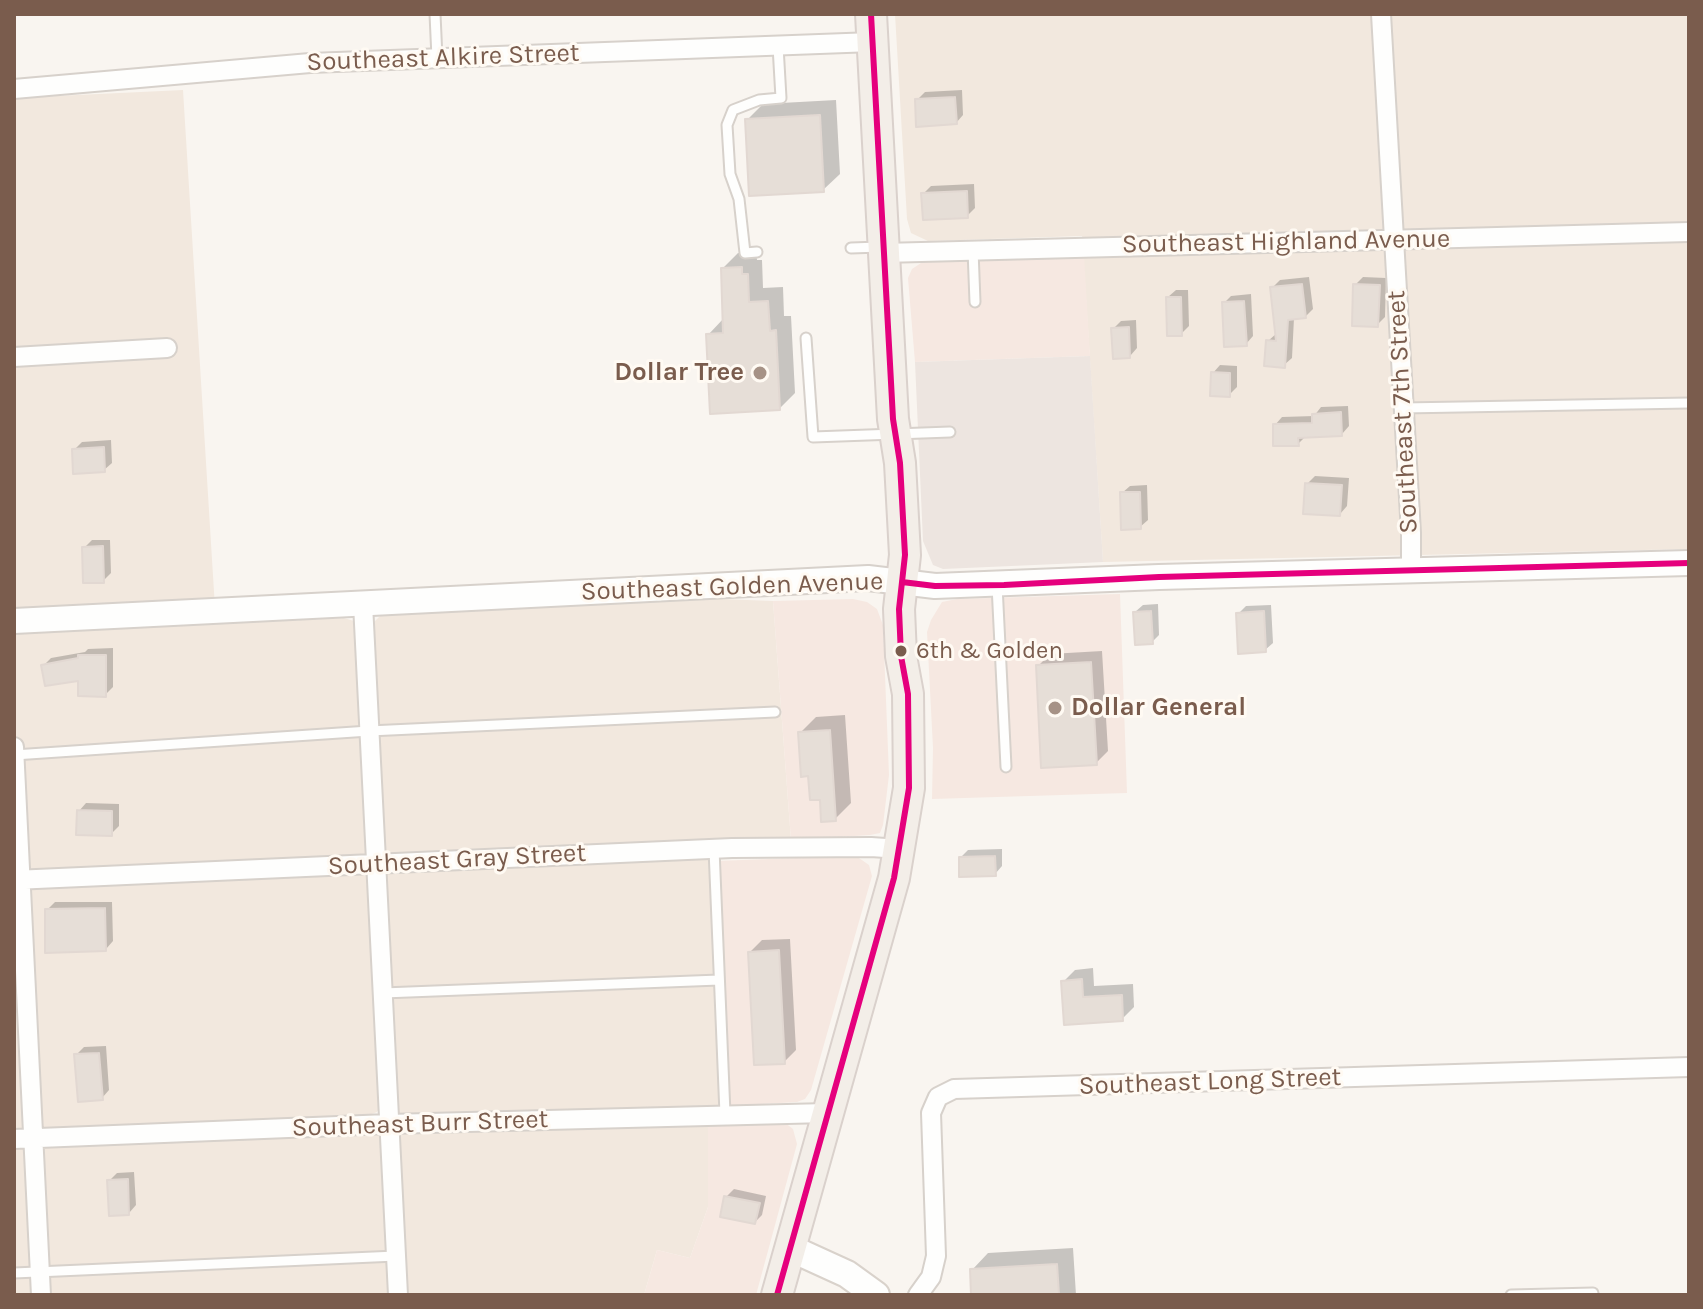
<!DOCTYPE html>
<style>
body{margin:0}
#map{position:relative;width:1703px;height:1309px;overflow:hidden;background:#f9f5f0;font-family:Karla,sans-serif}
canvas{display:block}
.frame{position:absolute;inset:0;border:16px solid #7a5c4d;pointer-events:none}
</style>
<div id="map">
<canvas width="1703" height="1309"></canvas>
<div class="frame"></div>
</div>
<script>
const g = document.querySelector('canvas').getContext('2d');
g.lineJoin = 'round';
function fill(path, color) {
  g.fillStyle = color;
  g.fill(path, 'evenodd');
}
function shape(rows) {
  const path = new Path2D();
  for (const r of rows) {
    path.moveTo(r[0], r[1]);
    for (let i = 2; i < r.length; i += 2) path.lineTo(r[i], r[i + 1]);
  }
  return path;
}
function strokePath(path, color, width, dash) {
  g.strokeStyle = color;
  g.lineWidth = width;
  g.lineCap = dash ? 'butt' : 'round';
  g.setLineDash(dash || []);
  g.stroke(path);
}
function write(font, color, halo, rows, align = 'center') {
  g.font = font + ' Karla,sans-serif';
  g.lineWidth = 6;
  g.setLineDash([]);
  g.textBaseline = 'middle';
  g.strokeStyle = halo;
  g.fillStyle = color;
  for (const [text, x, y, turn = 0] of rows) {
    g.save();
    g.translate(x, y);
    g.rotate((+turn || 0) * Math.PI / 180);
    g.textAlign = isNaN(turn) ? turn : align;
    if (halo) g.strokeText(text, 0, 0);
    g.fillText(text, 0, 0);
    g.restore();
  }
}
fill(shape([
 [895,14,1689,14,1689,549,1103,562,1082,236,928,241,911,233,907,219],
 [183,90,216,624,344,618,354,621,358,630,381,1105,377,1112,367,1116,14,1130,14,98],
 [695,598,773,601,791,840,715,842,729,1123,708,1125,708,1207,690,1258,657,1250,644,1295,14,1295,14,1149,400,1134,372,632,374,622,381,615]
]), '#f2e8de');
fill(shape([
 [1084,254,1090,356,915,362,908,278,912,269,921,263,931,260],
 [1120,594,1127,793,932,799,933,748,927,632,931,620,942,602,957,599],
 [853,599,867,602,877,609,883,625,889,775,883,825,880,833,870,835,791,840,773,601],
 [849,856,859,858,869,865,872,876,811,1090,805,1099,797,1102,728,1106,716,861],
 [784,1122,793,1129,797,1144,756,1295,644,1295,657,1250,690,1258,708,1207,708,1125]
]), '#f6e8e1');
fill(shape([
 [1090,356,1103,562,943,569,933,565,923,541,915,362]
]), '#ede5e0');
fill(shape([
 [962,90,963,115,956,123,917,100,925,92],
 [836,100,840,174,823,190,747,120,763,104],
 [974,184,975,208,967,216,923,194,931,186],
 [756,252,757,260,762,260,763,288,783,287,784,316,791,316,795,393,780,408,708,335,724,318,723,268,738,253],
 [1309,277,1313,309,1305,317,1294,318,1292,358,1284,365,1268,341,1277,333,1272,288,1280,280],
 [1363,277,1386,278,1385,317,1377,325,1355,285],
 [1176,290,1188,290,1189,326,1181,334,1168,297],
 [1251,294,1253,336,1246,344,1224,303,1231,296],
 [1136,320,1137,348,1130,356,1113,329,1121,321],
 [1220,365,1237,366,1237,387,1229,395,1213,373],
 [1348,406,1349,426,1342,434,1306,436,1298,444,1275,425,1282,417,1314,416,1321,407],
 [111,440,112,463,104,470,74,450,82,442],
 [1315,476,1349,478,1347,506,1340,514,1307,484],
 [1147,485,1148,520,1140,527,1122,493,1130,486],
 [92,540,110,540,111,573,103,581,84,548],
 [1158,604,1159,635,1152,642,1135,612,1143,605],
 [1271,605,1273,643,1265,650,1238,614,1246,606],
 [113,648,113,687,105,695,80,678,44,665,51,658,85,652,88,649],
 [1102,651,1108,751,1096,763,1038,666,1050,654],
 [845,715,851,803,835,819,810,774,800,733,816,717],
 [86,803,119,804,119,826,111,834,79,811],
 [1002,849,1002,866,995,874,961,857,968,850],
 [55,902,112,902,113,941,106,949,47,910],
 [790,939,796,1050,784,1062,750,952,762,940],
 [1093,968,1094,986,1133,984,1134,1007,1122,1019,1066,1023,1063,982,1075,970],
 [106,1046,109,1090,102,1098,76,1055,84,1047],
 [134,1172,136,1205,129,1213,109,1181,117,1173],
 [734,1189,766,1196,762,1215,755,1222,726,1197],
 [1073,1248,1076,1295,973,1295,972,1270,988,1253]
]), '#0003');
const building = shape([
 [955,97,957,124,916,127,915,99,955,97],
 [820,115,824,192,749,196,745,119,820,115],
 [967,191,968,218,923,220,921,193,967,191],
 [742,267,742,274,748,274,749,302,768,301,770,331,776,330,780,410,710,414,706,334,723,333,721,268,742,267],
 [1302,284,1306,318,1288,320,1285,368,1264,366,1266,340,1276,341,1270,287,1302,284],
 [1353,284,1380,285,1378,327,1352,326,1353,284],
 [1166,297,1181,297,1182,336,1167,336,1166,297],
 [1244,301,1247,346,1224,347,1222,302,1244,301],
 [1129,327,1130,358,1113,359,1111,328,1129,327],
 [1211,372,1230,373,1230,397,1210,396,1211,372],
 [1341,412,1342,436,1298,438,1299,446,1273,446,1273,424,1312,423,1312,414,1341,412],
 [104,447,105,472,73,474,72,449,104,447],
 [1305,483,1342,485,1340,516,1303,514,1305,483],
 [1120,492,1140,492,1141,529,1121,530,1120,492],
 [103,546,104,583,83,583,82,547,103,546],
 [1151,611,1153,644,1135,645,1133,612,1151,611],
 [1264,611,1266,652,1238,654,1236,613,1264,611],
 [78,655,106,655,106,697,78,696,78,681,45,686,41,665,78,658,78,655],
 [1091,662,1097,765,1041,768,1036,665,1091,662],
 [830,730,836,821,821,822,820,800,810,800,808,776,801,777,798,732,830,730],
 [77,810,112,811,112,836,76,835,77,810],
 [995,856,996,876,959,877,959,857,995,856],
 [105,908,106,951,45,953,45,909,105,908],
 [779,950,785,1064,754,1065,748,952,779,950],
 [1082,979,1083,997,1122,995,1123,1021,1064,1025,1061,981,1082,979],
 [99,1053,103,1100,78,1102,74,1054,99,1053],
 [128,1179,129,1215,109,1216,107,1180,128,1179],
 [724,1196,760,1203,755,1224,720,1217,724,1196],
 [1057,1264,1059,1295,971,1295,970,1269,1057,1264]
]);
fill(building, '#e6ded7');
strokePath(building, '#e2d8d2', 2);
const service = shape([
 [435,14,437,58],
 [851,248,880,247],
 [973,250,975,302],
 [757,252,745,253,739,199,730,174,727,125,733,110,759,100,781,98,778,46],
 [806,338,813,437,950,432],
 [1403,408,1689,403],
 [997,585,1006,767],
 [14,755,369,731,775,712],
 [714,849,725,1114],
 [383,993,719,980],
 [14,1273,396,1256],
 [1511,1295,1593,1293]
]);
const minor = shape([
 [1381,14,1411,533,1411,570],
 [14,89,310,63,873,42],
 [883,253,1689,232],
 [14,357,167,348],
 [363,604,398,1295],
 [14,747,41,1295],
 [14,880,732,848,871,847,900,849],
 [14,1139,388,1124,827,1113],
 [918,1295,931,1277,936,1256,931,1113,938,1097,954,1089,1689,1067]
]);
const tertiary = shape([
 [14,621,868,578,935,586,1159,577,1689,563]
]);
const secondary = shape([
 [790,1248,847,1274,876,1295]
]);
const primary = shape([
 [777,1295,894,878,909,788,908,694,901,656,899,609,905,555,900,463,893,419,871,14]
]);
strokePath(service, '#d7d1cb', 13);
strokePath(minor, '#d7d1cb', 22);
strokePath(tertiary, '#d7d1cb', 28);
strokePath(secondary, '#d9d2cb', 30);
strokePath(primary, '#dad1cc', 34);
strokePath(service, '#fefefd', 9);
strokePath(minor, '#fefefd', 18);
strokePath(tertiary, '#fefefd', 24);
strokePath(secondary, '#fefefd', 26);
strokePath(primary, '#f3eee8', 30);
strokePath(shape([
 [902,582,935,586,1004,585,1159,577,1689,563],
 [777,1295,894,878,909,788,908,694,901,656,899,609,905,555,900,463,893,419,871,14]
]), '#e5007d', 6);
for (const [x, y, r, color] of [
 [760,373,8,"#a69286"],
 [901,651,7,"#7a5c4d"],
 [1055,708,8,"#a69286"]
]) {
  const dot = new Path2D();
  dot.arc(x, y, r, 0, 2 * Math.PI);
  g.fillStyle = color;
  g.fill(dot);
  strokePath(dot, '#fffaf3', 3);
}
write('24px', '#7a5c4d', '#fffaf3', [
 ["6th & Golden",916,651]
], 'left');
write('26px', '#7a5c4d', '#fffaf3', [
 ["Southeast Alkire Street",443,58,-2],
 ["Southeast Highland Avenue",1286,242,-1],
 ["Southeast 7th Street",1403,412,-93],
 ["Southeast Golden Avenue",732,587,-2],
 ["Southeast Gray Street",457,860,-3],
 ["Southeast Long Street",1210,1082,-2],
 ["Southeast Burr Street",420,1124,-2]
]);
write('bold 26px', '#7a5c4d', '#fffaf3', [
 ["Dollar Tree",744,373],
 ["Dollar General",1071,708,"left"]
], 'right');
</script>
